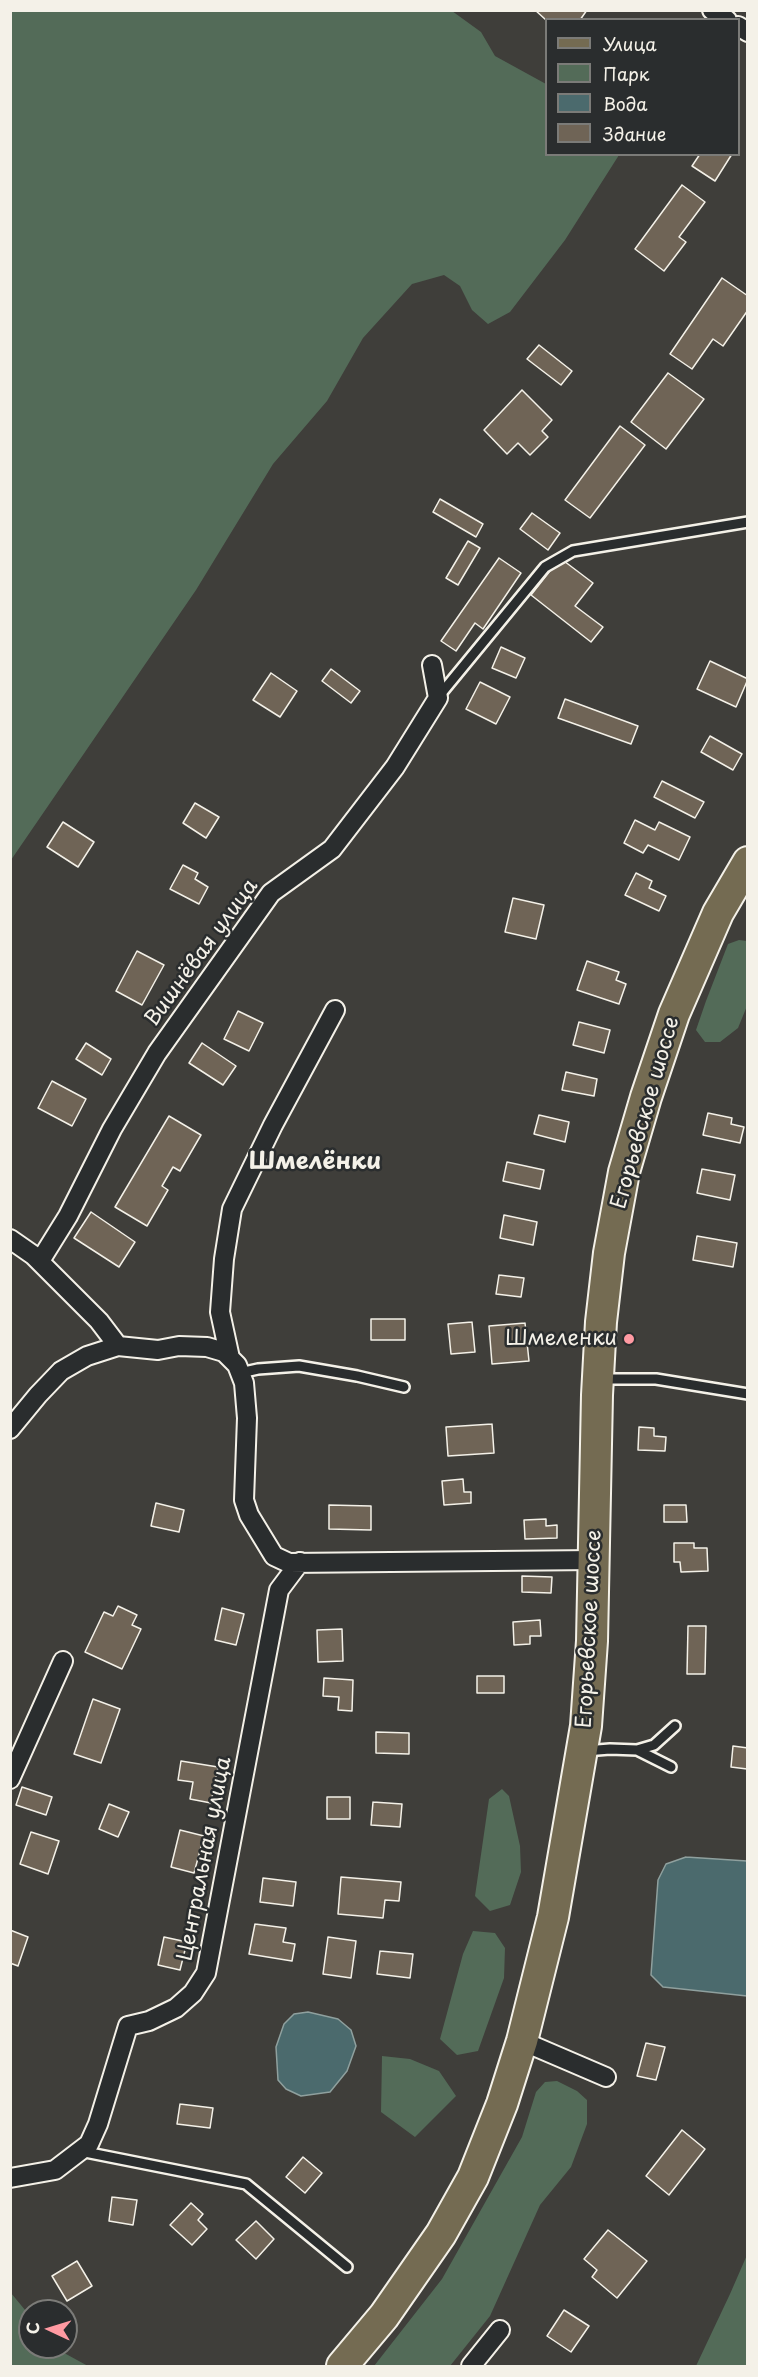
<!DOCTYPE html>
<meta charset="utf-8">
<style>
body{margin:0}
#map{position:relative;width:758px;height:2377px;overflow:hidden;background:#3f3e3a;font-family:"Playpen Sans",sans-serif}
canvas{display:block}
.frame{position:absolute;inset:0;border:12px solid #f4f1e8;pointer-events:none}
.legend{position:absolute;left:545px;top:18px;width:195px;height:138px;box-sizing:border-box;background:#2a2d2e;border:2px solid #7b7b78;margin:0;padding:8px 10px;list-style:none;font-size:18px;color:#f4f1e8}
.legend li{display:flex;align-items:center;gap:12px;height:30px}
.legend b{width:30px;border:2px solid #7b7b78}
.north{position:absolute;left:18px;top:2299px;width:60px;height:60px;box-sizing:border-box;background:#2a2d2e;border:2px solid #7b7b78;border-radius:50%;rotate:274deg;font-size:16px;font-weight:700;line-height:24px;text-align:center;color:#f4f1e8}
.north::after{content:'';display:block;margin:auto;width:21px;height:27px;background:#ff9aa2;clip-path:polygon(50% 0,100% 100%,50% 72%,0 100%)}
</style>
<div id="map">
<canvas width="758" height="2377"></canvas>
<div class="frame"></div>
<ul class="legend">
<li><b style="height:8px;background:#746b52"></b>Улица</li>
<li><b style="height:16px;background:#536b58"></b>Парк</li>
<li><b style="height:16px;background:#4b6a6d"></b>Вода</li>
<li><b style="height:16px;background:#6f6456"></b>Здание</li>
</ul>
<div class="north">С</div>
</div>
<script>
const g = document.querySelector('canvas').getContext('2d');
g.lineJoin = 'round';
function fill(path, color) {
  g.fillStyle = color;
  g.fill(path, 'evenodd');
}
function shape(rows) {
  const path = new Path2D();
  for (const r of rows) {
    path.moveTo(r[0], r[1]);
    for (let i = 2; i < r.length; i += 2) path.lineTo(r[i], r[i + 1]);
  }
  return path;
}
function strokePath(path, color, width, dash) {
  g.strokeStyle = color;
  g.lineWidth = width;
  g.lineCap = dash ? 'butt' : 'round';
  g.setLineDash(dash || []);
  g.stroke(path);
}
function write(font, color, halo, rows, align = 'center') {
  g.font = font + ' "Playpen Sans",sans-serif';
  g.lineWidth = 5;
  g.setLineDash([]);
  g.textBaseline = 'middle';
  g.strokeStyle = halo;
  g.fillStyle = color;
  for (const [text, x, y, turn = 0] of rows) {
    g.save();
    g.translate(x, y);
    g.rotate((+turn || 0) * Math.PI / 180);
    g.textAlign = isNaN(turn) ? turn : align;
    if (halo) g.strokeText(text, 0, 0);
    g.fillText(text, 0, 0);
    g.restore();
  }
}
fill(shape([
 [11,10,452,11,481,32,495,56,546,84,546,154,619,155,565,240,510,312,488,324,472,310,460,286,444,275,412,284,363,338,327,401,273,464,196,590,11,860],
 [739,940,747,941,747,1006,738,1028,720,1042,705,1042,696,1030,706,1001,728,944],
 [502,1789,509,1796,520,1846,521,1872,510,1905,490,1911,475,1896,489,1799],
 [473,1931,495,1933,505,1948,504,1978,478,2051,457,2055,440,2039,463,1954],
 [382,2056,410,2059,439,2071,456,2096,415,2137,381,2112],
 [557,2081,577,2091,587,2100,587,2124,571,2167,540,2205,490,2316,450,2366,374,2366,442,2279,522,2137,536,2092,545,2082],
 [747,2255,747,2366,696,2366,730,2294],
 [11,2293,30,2316,30,2347,59,2347,66,2354,88,2366,11,2366]
]), '#536b58');
const water = shape([
 [686,1857,747,1861,747,1996,663,1987,651,1975,658,1880,666,1864,686,1857],
 [308,2012,338,2019,351,2030,356,2046,347,2071,330,2092,301,2096,286,2089,278,2080,276,2047,284,2024,294,2014,308,2012]
]);
fill(water, '#4b6a6d');
strokePath(water, '#8fa09e', 1.5);
const building = shape([
 [535,10,587,10,580,20,546,20,535,10],
 [700,154,732,154,715,181,692,166,700,154],
 [682,185,705,202,679,237,686,242,664,271,635,249,682,185],
 [722,278,748,296,748,310,723,346,713,339,692,369,670,354,722,278],
 [539,345,572,371,561,385,527,359,539,345],
 [668,373,704,399,666,449,631,422,668,373],
 [522,390,552,420,542,431,548,437,530,455,518,443,507,454,484,430,522,390],
 [620,426,645,445,590,518,565,500,620,426],
 [440,499,483,524,476,537,433,512,440,499],
 [532,513,560,533,548,550,520,529,532,513],
 [468,541,480,548,458,585,446,578,468,541],
 [499,558,521,573,483,629,475,623,456,651,441,641,499,558],
 [560,558,593,583,575,606,603,627,591,642,531,595,560,558],
 [501,647,525,658,516,678,492,668,501,647],
 [710,661,748,679,736,707,697,689,710,661],
 [331,669,360,691,351,703,322,681,331,669],
 [271,673,297,691,280,717,253,700,271,673],
 [480,682,510,697,496,724,466,709,480,682],
 [565,699,638,726,631,744,558,718,565,699],
 [710,736,742,754,733,770,701,752,710,736],
 [662,781,704,802,695,818,654,797,662,781],
 [195,803,219,817,206,838,183,823,195,803],
 [635,820,655,830,659,822,690,837,679,860,648,845,643,853,624,843,635,820],
 [63,822,94,842,78,867,47,847,63,822],
 [183,865,198,873,195,879,208,887,199,904,170,889,183,865],
 [636,873,652,881,649,888,666,896,659,911,625,895,636,873],
 [513,898,544,905,536,939,505,932,513,898],
 [137,951,164,965,142,1005,116,991,137,951],
 [587,961,619,972,616,980,626,984,619,1004,577,990,587,961],
 [238,1011,263,1023,249,1051,224,1039,238,1011],
 [579,1022,610,1030,604,1053,573,1045,579,1022],
 [86,1043,111,1059,102,1075,76,1059,86,1043],
 [202,1043,236,1066,223,1085,189,1063,202,1043],
 [566,1072,597,1079,594,1096,562,1090,566,1072],
 [52,1081,86,1099,72,1126,38,1108,52,1081],
 [708,1113,732,1118,731,1124,744,1127,740,1143,703,1135,708,1113],
 [539,1115,569,1122,565,1142,534,1134,539,1115],
 [169,1116,201,1135,180,1171,173,1167,162,1186,168,1190,147,1226,115,1207,169,1116],
 [507,1162,544,1170,540,1189,503,1181,507,1162],
 [702,1169,735,1175,730,1200,697,1193,702,1169],
 [91,1212,135,1242,119,1267,74,1238,91,1212],
 [504,1215,537,1222,533,1245,500,1238,504,1215],
 [697,1236,737,1243,733,1267,693,1260,697,1236],
 [499,1275,524,1278,521,1297,496,1294,499,1275],
 [371,1319,405,1319,405,1340,371,1340,371,1319],
 [472,1322,475,1352,451,1354,448,1324,472,1322],
 [525,1323,529,1361,492,1364,489,1326,525,1323],
 [492,1424,494,1453,448,1456,446,1427,492,1424],
 [639,1427,654,1428,654,1436,666,1437,665,1451,638,1450,639,1427],
 [463,1479,464,1492,471,1492,471,1503,444,1505,442,1481,463,1479],
 [156,1503,184,1510,179,1532,151,1526,156,1503],
 [329,1505,371,1506,371,1530,329,1529,329,1505],
 [664,1505,686,1505,687,1522,664,1522,664,1505],
 [546,1519,546,1526,557,1525,557,1538,525,1539,524,1520,546,1519],
 [674,1543,694,1543,694,1548,707,1548,708,1571,681,1572,680,1562,674,1562,674,1543],
 [522,1576,552,1577,551,1593,522,1592,522,1576],
 [118,1606,137,1615,132,1625,141,1629,122,1669,85,1652,104,1612,113,1616,118,1606],
 [222,1608,244,1614,236,1645,215,1640,222,1608],
 [540,1620,541,1636,530,1636,530,1644,514,1645,513,1622,540,1620],
 [688,1626,706,1626,705,1674,687,1674,688,1626],
 [342,1629,343,1661,318,1662,317,1630,342,1629],
 [477,1676,504,1676,504,1693,477,1693,477,1676],
 [324,1678,353,1680,352,1711,338,1710,339,1697,323,1696,324,1678],
 [93,1699,120,1709,101,1763,74,1754,93,1699],
 [376,1732,409,1733,409,1754,376,1753,376,1732],
 [733,1746,748,1748,748,1777,747,1769,731,1767,733,1746],
 [181,1761,218,1767,211,1803,190,1799,193,1782,178,1780,181,1761],
 [22,1787,52,1797,46,1815,16,1805,22,1787],
 [327,1797,350,1797,350,1819,327,1819,327,1797],
 [373,1802,402,1804,400,1827,371,1825,373,1802],
 [109,1804,129,1812,118,1837,99,1829,109,1804],
 [180,1830,204,1836,194,1873,171,1867,180,1830],
 [31,1832,59,1841,48,1874,20,1864,31,1832],
 [341,1877,401,1882,399,1901,385,1900,383,1918,338,1914,341,1877],
 [263,1878,296,1882,293,1906,260,1902,263,1878],
 [255,1924,286,1928,283,1942,295,1944,292,1961,249,1954,255,1924],
 [10,1930,28,1937,18,1966,10,1963,10,1930],
 [164,1937,187,1942,180,1970,158,1965,164,1937],
 [328,1937,356,1941,351,1978,323,1974,328,1937],
 [380,1951,413,1954,410,1978,377,1974,380,1951],
 [646,2043,665,2047,656,2080,637,2076,646,2043],
 [180,2104,213,2108,210,2128,177,2124,180,2104],
 [682,2130,705,2149,669,2195,646,2176,682,2130],
 [303,2157,322,2173,305,2193,286,2177,303,2157],
 [112,2197,137,2200,133,2225,109,2221,112,2197],
 [191,2203,203,2214,198,2220,207,2229,192,2245,170,2225,191,2203],
 [256,2221,274,2239,256,2259,236,2240,256,2221],
 [608,2230,647,2261,617,2298,592,2277,597,2270,584,2259,608,2230],
 [77,2261,92,2286,67,2301,52,2276,77,2261],
 [564,2310,589,2326,571,2352,547,2336,564,2310]
]);
fill(building, '#6f6456');
strokePath(building, '#f4f1e8', 1.5);
const service = shape([
 [439,696,545,567,573,551,748,522],
 [240,1373,258,1369,299,1366,357,1376,404,1387],
 [601,1379,656,1379,748,1394],
 [637,1750,654,1745,675,1726],
 [585,1751,610,1749,637,1750,671,1767],
 [80,2151,246,2184,347,2267]
]);
const minor = shape([
 [712,10,727,20],
 [738,26,748,32],
 [10,1239,33,1255,99,1321,118,1346],
 [40,1261,68,1216,112,1129,157,1053,271,893,332,849,395,767,438,698,432,665],
 [230,1358,220,1312,224,1259,232,1209,273,1125,335,1010],
 [10,1429,38,1395,61,1371,87,1356,118,1346,158,1350,179,1346,207,1347,224,1352,237,1365,244,1383,247,1418,244,1500,249,1515,274,1556,289,1563,595,1560],
 [10,1779,63,1661],
 [522,2041,606,2077],
 [10,2178,55,2170,89,2144,98,2124,128,2026,149,2021,176,2008,193,1993,206,1973,279,1590,300,1562],
 [471,2366,500,2330]
]);
const primary = shape([
 [342,2366,384,2316,441,2234,473,2177,502,2104,522,2041,553,1917,586,1726,592,1641,597,1395,601,1322,609,1253,624,1172,646,1097,674,1014,718,913,748,862]
]);
strokePath(service, '#f4f1e8', 14);
strokePath(minor, '#f4f1e8', 22);
strokePath(primary, '#f4f1e8', 34);
strokePath(service, '#2a2d2e', 9);
strokePath(minor, '#2a2d2e', 18);
strokePath(primary, '#746b52', 30);
for (const [x, y, r, color] of [
 [629,1339,6,"#ff9aa2"]
]) {
  const dot = new Path2D();
  dot.arc(x, y, r, 0, 2 * Math.PI);
  g.fillStyle = color;
  g.fill(dot);
  strokePath(dot, '#2a2d2e', 2);
}
write('21px', '#f4f1e8', '#2a2d2e', [
 ["Вишнёвая улица",202,953,-54],
 ["Егорьевское шоссе",646,1113,-74],
 ["Егорьевское шоссе",590,1629,-87],
 ["Центральная улица",205,1859,-79]
]);
write('21px', '#f4f1e8', '#2a2d2e', [
 ["Шмеленки",617,1339]
], 'right');
write('bold 24px', '#f4f1e8', '#2a2d2e', [
 ["Шмелёнки",315,1162]
]);
</script>
